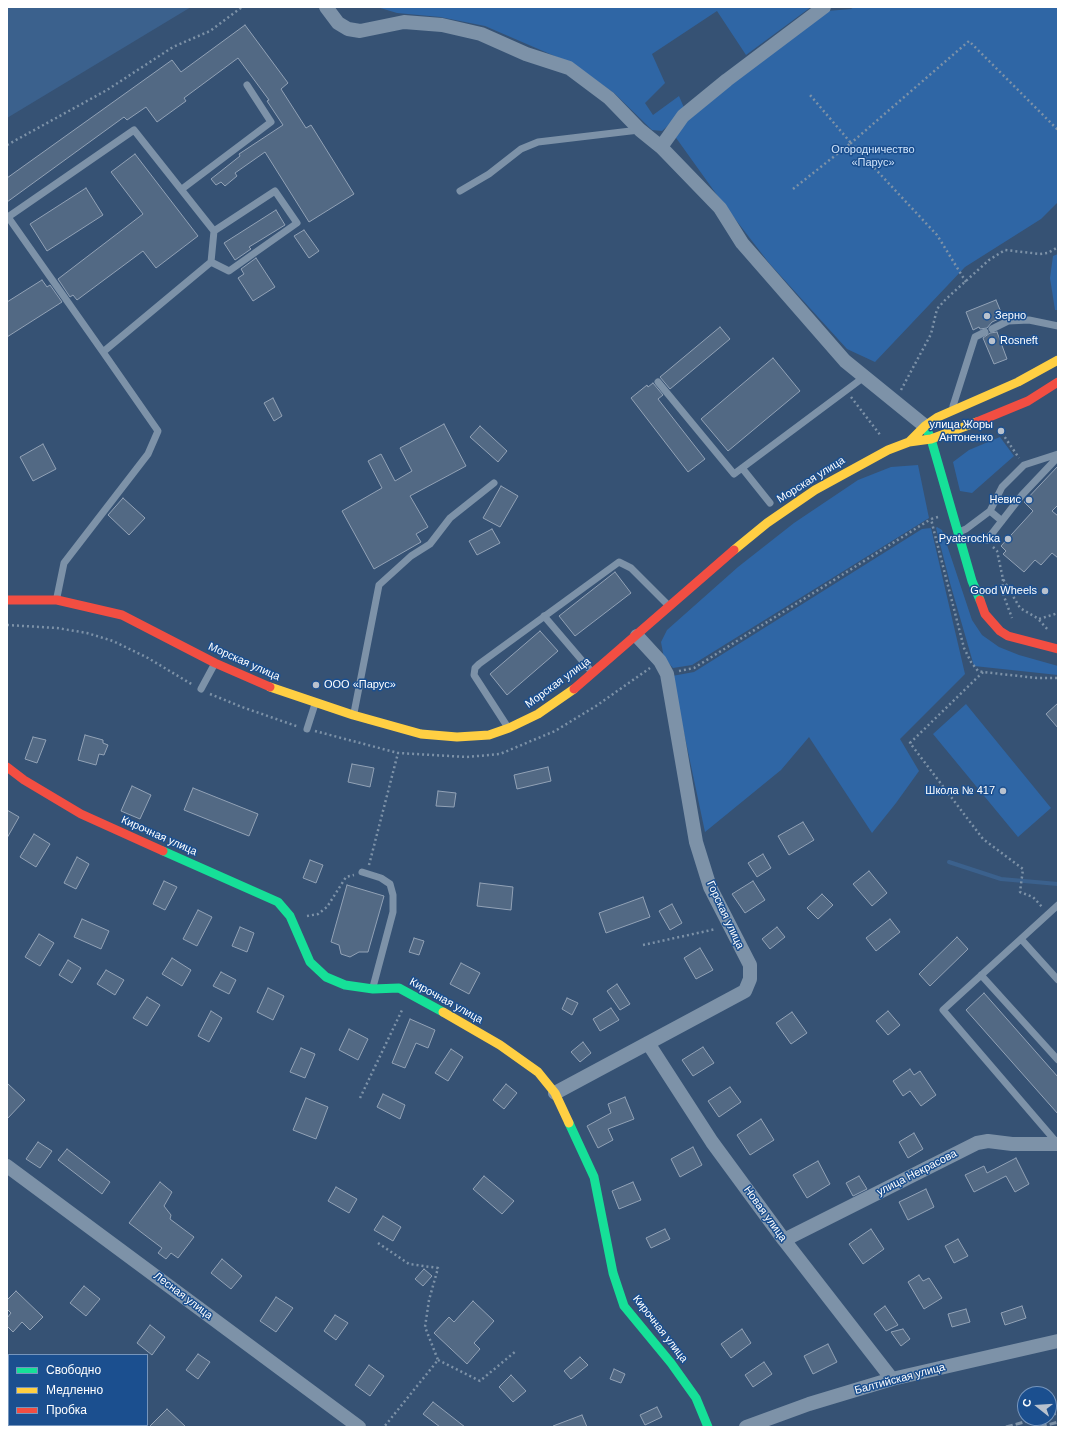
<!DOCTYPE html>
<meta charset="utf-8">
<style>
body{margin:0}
#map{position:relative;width:1065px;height:1434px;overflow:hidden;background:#365274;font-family:Helvetica,sans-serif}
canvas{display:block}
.frame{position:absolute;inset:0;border:8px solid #fff;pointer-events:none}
.legend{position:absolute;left:8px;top:1354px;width:140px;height:72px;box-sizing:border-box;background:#1b4f8f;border:1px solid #7695bc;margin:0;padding:5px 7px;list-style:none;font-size:12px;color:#fff}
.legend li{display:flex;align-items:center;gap:8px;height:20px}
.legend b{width:20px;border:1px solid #7695bc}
.north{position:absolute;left:1017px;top:1386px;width:40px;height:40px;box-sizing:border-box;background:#1b4f8f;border:1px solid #7695bc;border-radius:50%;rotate:287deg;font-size:11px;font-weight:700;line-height:16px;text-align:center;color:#fff}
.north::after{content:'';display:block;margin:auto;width:14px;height:18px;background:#b9c2ce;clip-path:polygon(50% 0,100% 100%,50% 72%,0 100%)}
</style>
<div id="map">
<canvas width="1065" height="1434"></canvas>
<div class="frame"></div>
<ul class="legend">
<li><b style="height:5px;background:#16e098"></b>Свободно</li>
<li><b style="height:5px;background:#ffcf43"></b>Медленно</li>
<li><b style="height:5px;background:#f24e42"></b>Пробка</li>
</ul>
<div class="north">С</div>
</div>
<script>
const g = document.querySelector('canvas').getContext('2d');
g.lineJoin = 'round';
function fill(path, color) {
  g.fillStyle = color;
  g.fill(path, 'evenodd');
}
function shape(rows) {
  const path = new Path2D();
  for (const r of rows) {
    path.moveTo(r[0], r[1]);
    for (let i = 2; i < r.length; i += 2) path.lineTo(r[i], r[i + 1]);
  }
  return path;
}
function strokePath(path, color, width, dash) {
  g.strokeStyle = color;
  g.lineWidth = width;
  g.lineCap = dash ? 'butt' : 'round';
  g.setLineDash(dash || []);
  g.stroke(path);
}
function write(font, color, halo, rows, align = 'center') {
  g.font = font + ' Helvetica,sans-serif';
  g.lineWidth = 3;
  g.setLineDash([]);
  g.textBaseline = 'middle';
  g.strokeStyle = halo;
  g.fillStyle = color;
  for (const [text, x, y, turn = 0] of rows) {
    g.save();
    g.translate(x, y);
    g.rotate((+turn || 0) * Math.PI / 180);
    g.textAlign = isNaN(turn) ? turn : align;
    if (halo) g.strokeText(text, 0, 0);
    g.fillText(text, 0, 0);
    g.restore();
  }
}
fill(shape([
 [377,7,811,7,746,55,717,11,652,54,665,83,645,103,653,115,679,96,685,110,662,131,652,130,614,93,573,64,485,26,440,17,397,13],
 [854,7,1058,7,1058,202,1041,219,965,267,875,362,847,349,769,263,722,202,674,135,685,120,827,11,851,9],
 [1058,254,1058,310,1055,310,1050,278,1053,256],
 [1000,437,1014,456,972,493,960,491,953,462,969,450],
 [918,465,929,518,692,665,673,668,664,658,661,642,667,630,738,567,794,523,858,480,891,467],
 [937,527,942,530,972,620,982,635,999,647,1019,655,1058,666,1058,675,974,666,950,583,936,528],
 [931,528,965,674,900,739,919,771,896,803,872,833,809,737,781,770,705,832,672,676,694,672,922,529],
 [966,704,1051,808,1018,837,933,734]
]), '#2f66a5');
fill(shape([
 [7,7,191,7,7,118]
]), '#3b618d');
strokePath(shape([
 [949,862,1001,879,1058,884],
 [7,1370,9,1370],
 [54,1425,54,1427]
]), '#3b618d', 4);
const building = shape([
 [245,25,288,83,281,89,306,128,311,125,354,194,309,222,265,152,235,173,237,176,225,186,221,182,216,185,211,179,240,156,239,154,283,125,267,101,269,100,238,58,184,98,186,101,157,122,146,107,127,120,124,117,7,202,7,178,172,60,181,72,245,25],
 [135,154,198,236,156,268,143,251,77,300,73,295,70,297,58,279,143,214,111,172,135,154],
 [86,188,103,215,47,251,30,224,86,188],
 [276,210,285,225,249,247,251,249,235,260,224,243,276,210],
 [304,230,319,251,309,258,294,236,304,230],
 [256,258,275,287,253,301,238,278,244,274,241,269,256,258],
 [42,280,47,287,50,285,62,302,7,337,7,302,42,280],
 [996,300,1003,317,992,322,987,328,980,329,979,327,973,330,966,312,996,300],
 [720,327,730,339,670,389,660,377,720,327],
 [997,332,1007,359,994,364,983,338,990,333,997,332],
 [773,358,800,391,728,451,701,419,773,358],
 [653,383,663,395,658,399,705,459,688,472,631,398,647,385,648,387,653,383],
 [273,398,282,416,274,421,264,403,273,398],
 [444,424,466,466,410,496,428,527,416,534,421,542,374,569,342,511,382,488,368,461,381,454,395,481,412,471,400,448,444,424],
 [480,426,507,451,498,462,470,437,480,426],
 [43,444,56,469,33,481,20,457,43,444],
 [1058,466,1058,505,1052,511,1058,516,1058,558,1052,553,1041,565,1035,560,1024,572,1003,554,1006,551,1001,546,1033,511,1024,502,1058,466],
 [501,486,518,496,500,527,483,518,501,486],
 [123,498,145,518,129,535,108,515,123,498],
 [492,529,500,543,477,555,469,541,492,529],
 [615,572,631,593,575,636,559,616,615,572],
 [540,631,558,651,507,695,490,674,540,631],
 [1058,703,1058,728,1046,714,1058,703],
 [85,735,103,740,103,743,108,745,104,755,99,754,96,765,78,760,85,735],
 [33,737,46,740,37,763,25,759,33,737],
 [352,764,374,768,370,787,348,782,352,764],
 [548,767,551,781,517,789,514,775,548,767],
 [132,786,151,795,140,819,121,811,132,786],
 [193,788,258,814,249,836,184,810,193,788],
 [438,791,456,793,454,807,436,806,438,791],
 [7,810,19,817,7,838,7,810],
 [803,822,814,840,789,855,778,836,803,822],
 [34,834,50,844,36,867,20,857,34,834],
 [763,854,771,868,757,877,748,863,763,854],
 [77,857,89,864,76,889,64,883,77,857],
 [310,860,323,865,316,883,303,878,310,860],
 [869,871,887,893,872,906,853,884,869,871],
 [164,881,177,887,165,910,153,904,164,881],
 [753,881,765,900,745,913,732,894,753,881],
 [480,883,513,887,511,910,477,906,480,883],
 [347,885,384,896,368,952,359,952,350,957,341,954,339,945,331,942,347,885],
 [822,894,833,905,818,919,807,908,822,894],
 [643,897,650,917,606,933,599,913,643,897],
 [672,904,682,923,670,930,659,911,672,904],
 [198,910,212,917,197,946,183,939,198,910],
 [82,919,109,931,101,949,74,937,82,919],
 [890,919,900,932,876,951,866,938,890,919],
 [240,927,254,933,247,952,232,946,240,927],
 [777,927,785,937,770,949,762,939,777,927],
 [39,934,54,943,40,966,25,957,39,934],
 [957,937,968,949,930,986,919,974,957,937],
 [414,938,424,941,419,955,409,952,414,938],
 [700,948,713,970,696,979,684,958,700,948],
 [172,958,191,970,182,986,162,974,172,958],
 [68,960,81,968,72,983,59,975,68,960],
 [461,963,480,973,469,994,450,984,461,963],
 [106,970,124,980,115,995,97,984,106,970],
 [221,972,236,980,229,994,213,986,221,972],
 [617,984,630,1004,620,1010,607,991,617,984],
 [268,988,284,996,273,1020,257,1012,268,988],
 [984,993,1058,1077,1058,1114,966,1010,984,993],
 [147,997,160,1005,147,1026,133,1018,147,997],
 [567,998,578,1003,572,1015,562,1009,567,998],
 [611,1008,619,1020,600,1031,593,1019,611,1008],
 [211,1011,222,1018,209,1042,198,1036,211,1011],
 [888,1011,900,1025,888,1035,876,1021,888,1011],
 [792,1012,807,1033,791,1044,776,1023,792,1012],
 [410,1019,435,1030,428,1048,416,1043,405,1068,392,1063,410,1019],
 [349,1029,368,1039,358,1060,339,1050,349,1029],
 [583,1042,591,1053,580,1062,571,1052,583,1042],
 [703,1047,714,1063,693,1076,682,1060,703,1047],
 [301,1048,315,1054,305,1078,290,1072,301,1048],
 [451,1049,463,1057,448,1081,435,1073,451,1049],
 [910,1069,914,1075,920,1071,936,1095,921,1106,910,1091,903,1096,893,1081,910,1069],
 [7,1083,25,1100,7,1119,7,1083],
 [506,1084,517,1093,504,1109,493,1100,506,1084],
 [730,1087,741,1102,719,1117,708,1101,730,1087],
 [383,1094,405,1105,400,1119,377,1107,383,1094],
 [625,1097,634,1119,608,1129,613,1140,598,1148,587,1126,611,1113,608,1104,625,1097],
 [306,1098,328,1107,316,1139,293,1130,306,1098],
 [761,1119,774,1140,750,1155,737,1135,761,1119],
 [914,1133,923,1149,908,1158,899,1142,914,1133],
 [38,1142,52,1151,40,1168,26,1159,38,1142],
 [693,1147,702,1165,680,1177,671,1159,693,1147],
 [67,1149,110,1182,102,1194,58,1160,67,1149],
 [1016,1158,1029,1184,1015,1192,1006,1176,974,1192,965,1175,984,1166,987,1173,1016,1158],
 [818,1161,830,1184,807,1198,793,1175,818,1161],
 [484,1176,514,1201,502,1214,473,1189,484,1176],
 [859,1176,867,1189,853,1196,846,1183,859,1176],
 [160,1182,172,1192,164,1206,171,1215,170,1219,194,1237,178,1258,171,1253,166,1259,158,1253,162,1248,129,1223,160,1182],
 [633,1182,641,1200,619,1209,612,1191,633,1182],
 [336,1187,357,1199,349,1213,328,1201,336,1187],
 [926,1189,934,1207,908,1220,899,1202,926,1189],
 [383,1216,401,1227,393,1241,374,1230,383,1216],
 [665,1229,670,1239,651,1248,646,1238,665,1229],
 [871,1229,884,1249,863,1264,849,1244,871,1229],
 [958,1239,968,1256,954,1263,945,1246,958,1239],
 [222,1259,242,1276,231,1289,211,1273,222,1259],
 [424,1269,432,1276,423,1286,415,1279,424,1269],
 [919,1275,923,1281,929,1278,942,1298,924,1309,908,1282,919,1275],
 [84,1286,100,1299,86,1316,70,1303,84,1286],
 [16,1291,43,1317,30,1330,22,1322,13,1332,7,1326,7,1318,11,1313,7,1309,7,1300,16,1291],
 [276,1297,293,1308,276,1332,260,1321,276,1297],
 [473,1301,494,1321,474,1343,480,1349,467,1364,434,1333,449,1317,454,1322,473,1301],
 [885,1306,898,1325,886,1331,874,1314,885,1306],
 [1022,1306,1026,1318,1005,1325,1001,1313,1022,1306],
 [966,1309,970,1322,952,1327,948,1314,966,1309],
 [335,1315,348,1323,336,1340,324,1331,335,1315],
 [150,1325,165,1337,152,1355,137,1343,150,1325],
 [742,1329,751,1343,731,1358,721,1344,742,1329],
 [903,1329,910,1339,901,1346,891,1332,903,1329],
 [828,1344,837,1362,813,1374,804,1356,828,1344],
 [198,1354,210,1362,198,1379,186,1370,198,1354],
 [580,1357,588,1365,571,1379,564,1371,580,1357],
 [764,1362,772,1374,753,1387,745,1375,764,1362],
 [369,1365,384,1376,370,1396,355,1385,369,1365],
 [614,1369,625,1374,621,1383,610,1379,614,1369],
 [511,1375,526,1391,513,1402,499,1387,511,1375],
 [433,1402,465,1427,440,1427,423,1414,433,1402],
 [657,1407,662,1417,645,1425,640,1415,657,1407],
 [167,1409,186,1427,149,1427,167,1409],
 [582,1415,587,1427,553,1427,553,1426,582,1415]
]);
fill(building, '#526984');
strokePath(building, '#92a2b6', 1);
strokePath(shape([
 [7,145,107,90,173,47,210,31,242,7],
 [793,189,851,143,810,95],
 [966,282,937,235,851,143,969,41,1058,130],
 [901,390,931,334,937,309,946,299,989,260,1005,250,1040,254,1048,253,1058,247],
 [851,397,881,436],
 [1002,433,1019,458],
 [938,517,931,519,935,535,964,648,971,662,978,671,983,672,1037,678,1058,678],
 [993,547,997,551,1003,579,1020,608,1039,619,1058,613],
 [1003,579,1002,591,1012,618],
 [1039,620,1049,631],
 [7,625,57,628,87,633,113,641,148,658,193,685],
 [679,671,694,668,931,519],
 [983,672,910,743,983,839,1023,869,1020,892,1033,897,1043,908],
 [210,694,242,707,299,727],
 [315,731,398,753,467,757,500,754,555,731,596,706,650,668],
 [369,865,398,753],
 [307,916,318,914,327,907,346,877,354,875],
 [643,945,716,929],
 [360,1098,403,1008],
 [378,1243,409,1264,438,1268,429,1300,425,1327,438,1360,384,1427],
 [438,1360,480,1381,516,1351]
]), '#7d92a8', 2.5, [2, 3]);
strokePath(shape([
 [182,189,271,122,247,85],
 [460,191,489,174,521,149,538,142,639,130],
 [211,262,229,271,297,223,275,191,214,231],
 [992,329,1008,321,1029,320,1058,326],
 [658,382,734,474,864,377],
 [953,406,975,337,985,332],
 [742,468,770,503],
 [990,511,1002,521],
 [959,532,966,529,990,511,1002,487,1024,465,1058,454],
 [987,540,1022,495,1058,457],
 [57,597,64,563,148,454,158,431,103,352,8,217,134,130,214,231,211,262,103,352],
 [544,616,591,671],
 [201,689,214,665],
 [354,713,379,585,411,556,430,544,450,518,494,483],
 [507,726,474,675,475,668,479,664,619,562,631,568,668,605],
 [307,729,315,704],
 [362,872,381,878,390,884,393,895,393,912,373,987],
 [1021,939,1058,980],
 [981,975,1058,1060],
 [1058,1144,943,1010,1058,905]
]), '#7d92a8', 7);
strokePath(shape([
 [326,7,338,23,348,29,360,31,404,22,442,25,481,34,526,54,569,68,609,98,640,130,661,147,720,208,742,243,845,361,925,426],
 [661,147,683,116,727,80,824,7],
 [648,1043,712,1142,784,1240,892,1379],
 [555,1093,745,991,750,979,750,965,710,887,696,842,667,674,660,661,637,636],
 [7,1166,359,1427],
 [784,1240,977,1143,988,1141,1012,1144,1058,1144],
 [746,1427,809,1404,892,1379,1058,1341]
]), '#7d92a8', 14);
strokePath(shape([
 [925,426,931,439,972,581,980,600],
 [163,851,278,902,290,916,310,962,326,977,345,985,373,989,399,988,443,1012],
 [569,1123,594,1177,613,1273,624,1306,671,1363,696,1398,708,1427]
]), '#16e098', 9);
strokePath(shape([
 [909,442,925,426,938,417,1018,382,1058,360],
 [734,550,767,523,815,490,888,450,909,442,931,439,977,422],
 [270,687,353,715,421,734,457,737,489,735,509,728,538,714,574,689],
 [443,1012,500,1045,538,1072,555,1093,569,1123]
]), '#ffcf43', 9);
strokePath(shape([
 [977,422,1028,401,1058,382],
 [7,600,57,600,122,615,215,663,270,687],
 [980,600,985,614,1000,631,1008,636,1058,649],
 [574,689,734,550],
 [7,767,24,780,81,814,163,851]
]), '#f24e42', 9);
strokePath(shape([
 [1049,1415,1058,1413],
 [1006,1427,1039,1418],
 [1040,1427,1058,1422]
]), '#7e92a7', 3, [7, 3]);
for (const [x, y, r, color] of [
 [987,316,4,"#b9c2ce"],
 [992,341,4,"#b9c2ce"],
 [1001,431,4,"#b9c2ce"],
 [1029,500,4,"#b9c2ce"],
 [1008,539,4,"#b9c2ce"],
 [1045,591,4,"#b9c2ce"],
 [316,685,4,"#b9c2ce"],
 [1003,791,4,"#b9c2ce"]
]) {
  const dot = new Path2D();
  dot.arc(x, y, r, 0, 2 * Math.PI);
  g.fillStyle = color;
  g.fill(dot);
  strokePath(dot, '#1b4f8f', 1.5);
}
write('11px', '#cfe3fa', '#1b4f8f', [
 ["Огородничество",873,150],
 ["«Парус»",873,163]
]);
write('11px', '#fff', '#1b4f8f', [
 ["Зерно",995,316,"left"],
 ["Rosneft",1000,341,"left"],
 ["улица Жоры",993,425],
 ["Антоненко",993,438],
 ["Невис",1021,500],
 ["Pyaterochka",1000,539],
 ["Good Wheels",1037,591],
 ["ООО «Парус»",324,685,"left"],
 ["Школа № 417",995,791]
], 'right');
write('11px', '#fff', '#1b4f8f', [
 ["Морская улица",811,480,-32],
 ["Морская улица",244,662,24],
 ["Морская улица",558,683,-36],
 ["Кирочная улица",159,836,24],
 ["Горская улица",725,915,65],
 ["Кирочная улица",446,1001,29],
 ["улица Некрасова",917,1173,-27],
 ["Новая улица",765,1214,54],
 ["Лесная улица",183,1296,37],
 ["Кирочная улица",660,1329,52],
 ["Балтийская улица",900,1379,-15]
]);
</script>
